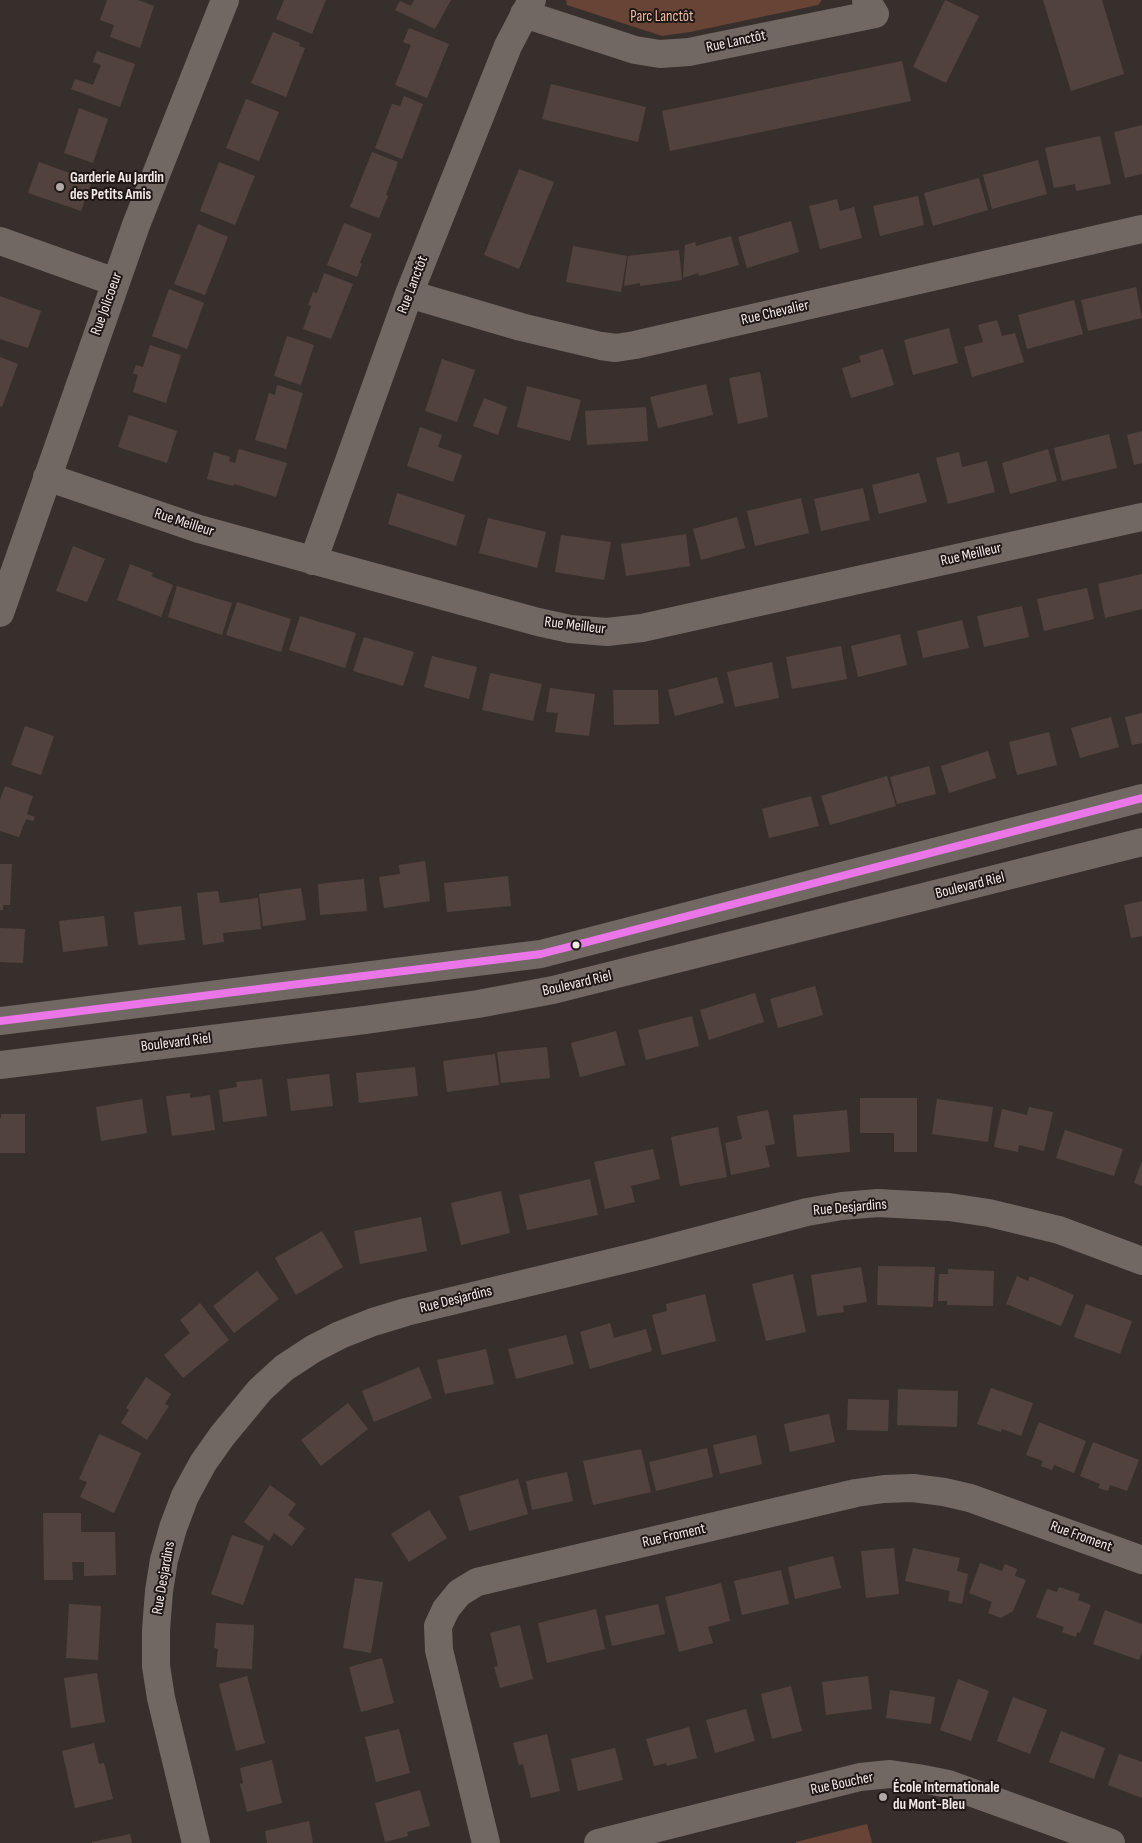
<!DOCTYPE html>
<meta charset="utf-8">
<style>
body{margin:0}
canvas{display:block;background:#372f2c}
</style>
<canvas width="1142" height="1843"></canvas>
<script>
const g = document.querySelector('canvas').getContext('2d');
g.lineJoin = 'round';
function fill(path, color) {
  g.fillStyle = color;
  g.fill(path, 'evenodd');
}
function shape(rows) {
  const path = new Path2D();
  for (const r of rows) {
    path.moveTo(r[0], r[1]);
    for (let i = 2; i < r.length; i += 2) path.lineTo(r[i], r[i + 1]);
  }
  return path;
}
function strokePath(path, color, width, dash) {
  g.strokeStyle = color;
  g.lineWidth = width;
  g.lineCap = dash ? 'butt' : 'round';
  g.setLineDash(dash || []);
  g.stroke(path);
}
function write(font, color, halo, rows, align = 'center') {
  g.font = font + ' "Sofia Sans Condensed",sans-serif';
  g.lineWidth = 4;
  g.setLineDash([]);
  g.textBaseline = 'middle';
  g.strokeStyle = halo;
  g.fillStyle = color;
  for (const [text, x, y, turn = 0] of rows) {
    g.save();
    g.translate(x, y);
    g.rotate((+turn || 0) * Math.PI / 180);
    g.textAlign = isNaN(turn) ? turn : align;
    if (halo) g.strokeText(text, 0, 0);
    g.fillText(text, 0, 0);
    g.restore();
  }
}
fill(shape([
 [566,0,822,0,818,5,690,32,662,36,567,5],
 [867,1824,872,1843,796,1843,796,1842]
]), '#674436');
fill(shape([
 [107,0,138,0,154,6,140,48,110,37,114,25,100,20],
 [284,0,326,0,312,34,276,19],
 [414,0,451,0,435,29,395,10,400,1,411,6],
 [945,0,979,16,946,83,913,67],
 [1043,0,1102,0,1124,74,1071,91],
 [409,28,449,44,427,98,395,85,411,45,403,42],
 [273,32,300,43,299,46,305,48,286,97,251,83],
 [97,51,135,64,120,107,71,89,75,79,93,85,101,65,93,62],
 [902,61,911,101,670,151,662,111],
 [551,84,646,107,638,142,542,119],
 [404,96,423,104,402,159,375,148,392,104,400,106],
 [246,99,279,112,259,161,226,148],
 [79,108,108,119,93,163,64,153],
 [1142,125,1142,174,1125,178,1114,132],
 [1100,136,1111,184,1076,191,1075,184,1054,188,1045,148],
 [372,152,398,162,386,195,388,196,379,218,350,207],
 [1038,160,1047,194,992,209,983,175],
 [39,162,92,181,81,211,28,193],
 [219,162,255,176,235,225,200,211],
 [519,169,554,182,519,269,484,255],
 [979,178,988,210,933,226,924,193],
 [918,196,924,225,880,236,873,206],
 [837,199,840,211,854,207,862,238,820,249,809,206],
 [791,221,799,252,747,268,738,237],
 [344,223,372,234,360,263,362,264,357,277,327,265],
 [198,224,228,237,205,295,174,284],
 [731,236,739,265,699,276,698,273,683,278,685,245,695,242,696,246],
 [573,246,627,256,621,292,566,282],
 [679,250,682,280,640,286,640,283,624,286,628,256],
 [324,273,353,284,331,339,303,329,311,306,308,305,313,292,317,293],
 [1136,287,1142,318,1088,331,1081,300],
 [169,289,204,303,187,349,152,336],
 [0,296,41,311,28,348,0,339],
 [1074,300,1083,334,1027,349,1018,315],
 [997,320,1002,336,1015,333,1024,362,972,377,964,347,983,342,978,325],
 [949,328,958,363,913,375,904,340],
 [287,336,314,345,301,385,274,376],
 [150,345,181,355,166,403,133,392,138,375,133,373,136,365,143,367],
 [883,349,894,385,851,398,842,368,861,362,859,356],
 [0,357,18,364,2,407,0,406],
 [442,359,475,370,457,422,425,411],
 [760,372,768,417,738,424,729,378],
 [706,384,713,415,658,428,650,397],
 [277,385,303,393,286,449,255,440,269,393,275,395],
 [527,386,581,400,570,441,517,427],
 [484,398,507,407,498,435,473,426],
 [646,407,648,441,587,445,585,411],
 [129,415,177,431,167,463,118,447],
 [420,427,442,435,438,447,462,455,453,482,407,466],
 [1142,431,1142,463,1134,465,1127,435],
 [1109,434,1117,468,1062,481,1054,448],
 [239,449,287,463,276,497,234,484,233,486,207,479,214,452,230,457,229,461,235,463],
 [1048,449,1057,481,1010,494,1002,463],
 [959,452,962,467,987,461,995,492,948,504,936,458],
 [919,473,927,502,879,514,872,485],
 [863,488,870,520,821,531,814,499],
 [397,493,465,515,456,546,388,524],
 [801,498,809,533,755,546,747,511],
 [737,517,745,548,701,560,693,529],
 [488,518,546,532,537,568,479,553],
 [686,534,690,566,626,576,621,544],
 [561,535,611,542,604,580,555,572],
 [73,546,105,559,87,602,56,591],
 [130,564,153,573,151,576,173,585,161,617,117,600],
 [1142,574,1142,609,1105,618,1098,584],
 [177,586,232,603,222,635,168,617],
 [1087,588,1094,619,1044,631,1037,599],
 [237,602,291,619,281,652,226,635],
 [1022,606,1029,637,984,647,977,616],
 [300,616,356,633,345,668,289,650],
 [962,620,969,648,923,658,917,631],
 [900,634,907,665,858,677,851,646],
 [364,637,414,652,403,686,353,671],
 [841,646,847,679,792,689,786,657],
 [432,656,477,667,469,699,424,687],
 [772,662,779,698,735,707,727,672],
 [490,673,542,684,533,721,482,710],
 [717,677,724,703,675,716,668,690],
 [550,688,595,694,589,736,555,732,558,713,546,712],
 [613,690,658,690,659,724,614,725],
 [1142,713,1142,743,1132,745,1125,717],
 [1111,717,1119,747,1080,758,1071,728],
 [25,726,54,736,41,775,11,765],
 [1049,732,1057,765,1017,775,1009,742],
 [988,751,996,778,949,793,941,766],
 [929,766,936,794,897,804,890,777],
 [887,776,896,806,830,825,821,796],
 [5,786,33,796,27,814,35,817,33,821,26,819,19,837,0,831,0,800],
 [811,796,819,826,769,838,762,809],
 [425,861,430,901,384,908,379,877,400,874,399,865],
 [0,864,12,864,10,905,3,905,3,910,0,910],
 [508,876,511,906,447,912,444,883],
 [364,879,367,911,320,915,318,884],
 [301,888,306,920,263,926,259,894],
 [218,891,220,903,258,898,261,929,223,933,224,942,203,945,197,893],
 [1142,901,1142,936,1131,938,1124,905],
 [181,906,185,940,138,945,134,912],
 [104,916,108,946,63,952,59,921],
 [0,928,25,929,23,963,0,962],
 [815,986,823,1015,778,1028,770,999],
 [755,993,764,1022,709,1040,700,1010],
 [692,1016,699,1046,646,1060,638,1030],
 [616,1031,625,1065,580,1077,571,1043],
 [547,1047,550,1078,501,1083,497,1052],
 [495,1054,499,1085,447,1092,443,1061],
 [415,1067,418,1096,359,1103,356,1073],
 [329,1074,333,1106,291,1111,287,1079],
 [262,1079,267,1116,223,1122,219,1090,237,1087,236,1082],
 [190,1093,190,1098,210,1095,215,1130,172,1136,166,1096],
 [860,1098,917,1098,917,1152,894,1152,894,1133,860,1133],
 [142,1099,147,1133,101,1141,96,1107],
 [937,1099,993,1107,988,1142,932,1134],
 [1029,1107,1053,1112,1044,1151,1019,1145,1018,1152,994,1147,1002,1109,1027,1115],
 [768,1110,775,1144,765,1146,770,1167,731,1175,725,1143,742,1139,737,1116],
 [847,1110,850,1152,797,1157,793,1115],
 [1,1114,25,1114,25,1153,0,1153,0,1118,1,1118],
 [718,1127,727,1177,680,1186,671,1137],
 [1065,1130,1123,1149,1114,1176,1056,1158],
 [653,1149,660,1179,631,1186,635,1202,605,1209,594,1162],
 [1142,1161,1142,1186,1134,1183],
 [590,1179,598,1215,527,1230,519,1195],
 [501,1191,510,1233,461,1245,451,1203],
 [421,1217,427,1251,360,1264,354,1231],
 [322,1231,343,1267,296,1295,275,1258],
 [878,1266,935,1267,933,1307,877,1305],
 [861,1267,867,1302,843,1306,844,1312,817,1316,811,1275],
 [948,1269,994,1271,993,1306,947,1305,947,1301,938,1301,939,1274,948,1274],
 [257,1271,279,1299,234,1333,213,1306],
 [793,1274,806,1332,766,1341,752,1284],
 [1017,1276,1028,1281,1030,1276,1074,1295,1061,1326,1006,1304],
 [705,1294,716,1341,662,1355,652,1315,667,1311,666,1304],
 [200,1303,229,1340,183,1378,164,1355,190,1333,180,1320],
 [1086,1304,1132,1321,1120,1354,1074,1337],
 [610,1323,614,1338,646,1329,652,1351,590,1369,580,1332],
 [566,1335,574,1364,516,1379,508,1349],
 [486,1349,494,1384,445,1394,437,1360],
 [419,1367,432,1398,374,1422,362,1391],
 [146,1377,171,1394,165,1404,169,1406,147,1440,121,1423,129,1410,126,1408],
 [991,1388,1033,1403,1021,1436,1002,1429,1001,1432,977,1424],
 [898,1389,958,1391,957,1427,897,1425],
 [848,1399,889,1400,888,1431,847,1430],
 [348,1403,368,1429,321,1466,301,1440],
 [829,1414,835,1442,790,1452,784,1424],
 [1039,1422,1086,1441,1074,1473,1054,1465,1052,1470,1041,1466,1043,1461,1026,1455],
 [99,1434,141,1453,114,1513,80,1497,87,1482,79,1479],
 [756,1435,762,1464,720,1474,713,1445],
 [1093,1442,1139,1460,1127,1491,1110,1485,1108,1491,1098,1488,1100,1484,1080,1476],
 [707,1448,713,1477,656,1491,649,1462],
 [641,1449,651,1492,593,1505,583,1461],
 [567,1472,573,1501,532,1510,526,1481],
 [518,1479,528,1514,469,1531,459,1496],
 [270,1485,296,1504,288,1515,305,1528,292,1546,274,1533,269,1541,244,1522],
 [429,1510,447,1538,409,1562,391,1534],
 [43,1513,81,1513,81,1532,115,1532,116,1575,84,1576,84,1562,72,1562,73,1580,44,1580],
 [232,1535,264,1546,243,1605,211,1594],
 [894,1548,899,1594,866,1598,861,1551],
 [913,1548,960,1558,957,1571,968,1574,962,1604,948,1601,950,1591,905,1581],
 [833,1556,841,1588,795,1599,788,1567],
 [980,1563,1002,1571,1005,1564,1017,1569,1015,1576,1026,1580,1013,1611,1001,1618,988,1613,992,1602,969,1593],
 [781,1570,789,1604,742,1615,734,1581],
 [355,1578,383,1582,371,1653,343,1648],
 [721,1583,730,1621,708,1627,713,1643,679,1652,665,1597],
 [1059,1587,1080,1594,1078,1600,1091,1605,1080,1633,1077,1632,1076,1637,1062,1632,1064,1627,1036,1617,1047,1589,1057,1592],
 [69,1604,101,1606,98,1660,66,1658],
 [658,1604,665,1634,612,1646,605,1616],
 [596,1609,605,1649,547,1663,538,1623],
 [1105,1610,1142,1624,1142,1653,1139,1660,1093,1644],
 [216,1623,254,1625,252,1669,216,1667,218,1649,214,1648],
 [520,1625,533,1679,500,1688,494,1667,498,1666,490,1633],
 [382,1658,394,1703,361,1712,349,1667],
 [97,1673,105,1722,71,1728,64,1678],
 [247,1676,265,1743,236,1751,219,1684],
 [868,1676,872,1709,826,1715,822,1682],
 [958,1679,989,1691,971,1741,940,1730],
 [791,1686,802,1731,772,1739,761,1694],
 [890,1690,935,1697,931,1724,886,1718],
 [1013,1697,1047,1710,1030,1754,997,1741],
 [746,1709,755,1741,715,1753,706,1720],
 [689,1727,697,1758,667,1766,666,1763,654,1766,646,1739],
 [399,1729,410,1773,376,1782,365,1737],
 [1061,1731,1105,1748,1094,1779,1049,1762],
 [547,1734,560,1791,531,1798,523,1764,519,1765,513,1743],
 [94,1743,99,1764,104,1763,113,1799,75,1808,62,1751],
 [615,1748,623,1780,578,1791,571,1759],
 [1119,1754,1142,1762,1142,1798,1108,1785],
 [272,1760,282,1803,247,1812,240,1784,243,1783,240,1768],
 [420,1790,430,1826,407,1832,408,1836,385,1842,375,1803],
 [309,1821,313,1843,267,1843,265,1831],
 [130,1834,132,1843,92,1843,92,1842]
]), '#52423d');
strokePath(shape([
 [524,14,635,50,660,54,689,52,875,14,866,0],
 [0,241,115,282],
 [409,294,521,327,601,346,616,348,635,345,1142,229],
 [47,477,199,529,538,622,570,629,607,632,642,628,1142,517],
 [313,561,409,294,508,46,532,0],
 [0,613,136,225,225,0],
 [0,1021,541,954,1142,798],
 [0,1065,365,1020,478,1004,553,990,1142,842],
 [196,1843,161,1698,156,1666,156,1630,159,1591,164,1560,173,1528,185,1496,203,1463,222,1436,260,1390,284,1368,313,1349,340,1335,373,1322,406,1312,647,1254,807,1212,842,1206,878,1203,914,1205,949,1207,989,1213,1059,1230,1142,1261],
 [486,1843,439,1650,438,1626,446,1609,459,1593,477,1582,856,1493,884,1489,913,1488,944,1492,970,1498,1142,1560],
 [598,1843,860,1777,890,1774,918,1778,948,1784,1111,1843]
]), '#716763', 28);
strokePath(shape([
 [0,1021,541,954,1142,798]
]), '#ea76e8', 8);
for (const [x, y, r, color] of [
 [60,187,5,"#b2a9a6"],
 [576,945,4.5,"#f4ebe8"],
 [883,1797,5,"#b2a9a6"]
]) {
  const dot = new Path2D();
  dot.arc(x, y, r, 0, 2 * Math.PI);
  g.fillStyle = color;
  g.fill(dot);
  strokePath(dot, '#1d1715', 2);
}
write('15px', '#f7bea8', '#1d1715', [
 ["Parc Lanctôt",662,17]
]);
write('15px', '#f4ebe8', '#1d1715', [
 ["Rue Lanctôt",736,42,-12],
 ["Rue Lanctôt",413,285,-69],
 ["Rue Jolicoeur",107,304,-70],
 ["Rue Chevalier",775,313,-13],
 ["Rue Meilleur",184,523,18],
 ["Rue Meilleur",971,555,-13],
 ["Rue Meilleur",575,626,7],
 ["Boulevard Riel",970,886,-14],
 ["Boulevard Riel",577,984,-13],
 ["Boulevard Riel",176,1043,-7],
 ["Rue Desjardins",850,1208,-5],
 ["Rue Desjardins",456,1300,-14],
 ["Rue Froment",674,1536,-13],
 ["Rue Froment",1081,1537,20],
 ["Rue Desjardins",164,1578,-80],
 ["Rue Boucher",842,1784,-12]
]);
write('bold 15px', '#f4ebe8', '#1d1715', [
 ["Garderie Au Jardin",70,178],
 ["des Petits Amis",70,195],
 ["École Internationale",893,1788],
 ["du Mont-Bleu",893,1805]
], 'left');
</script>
